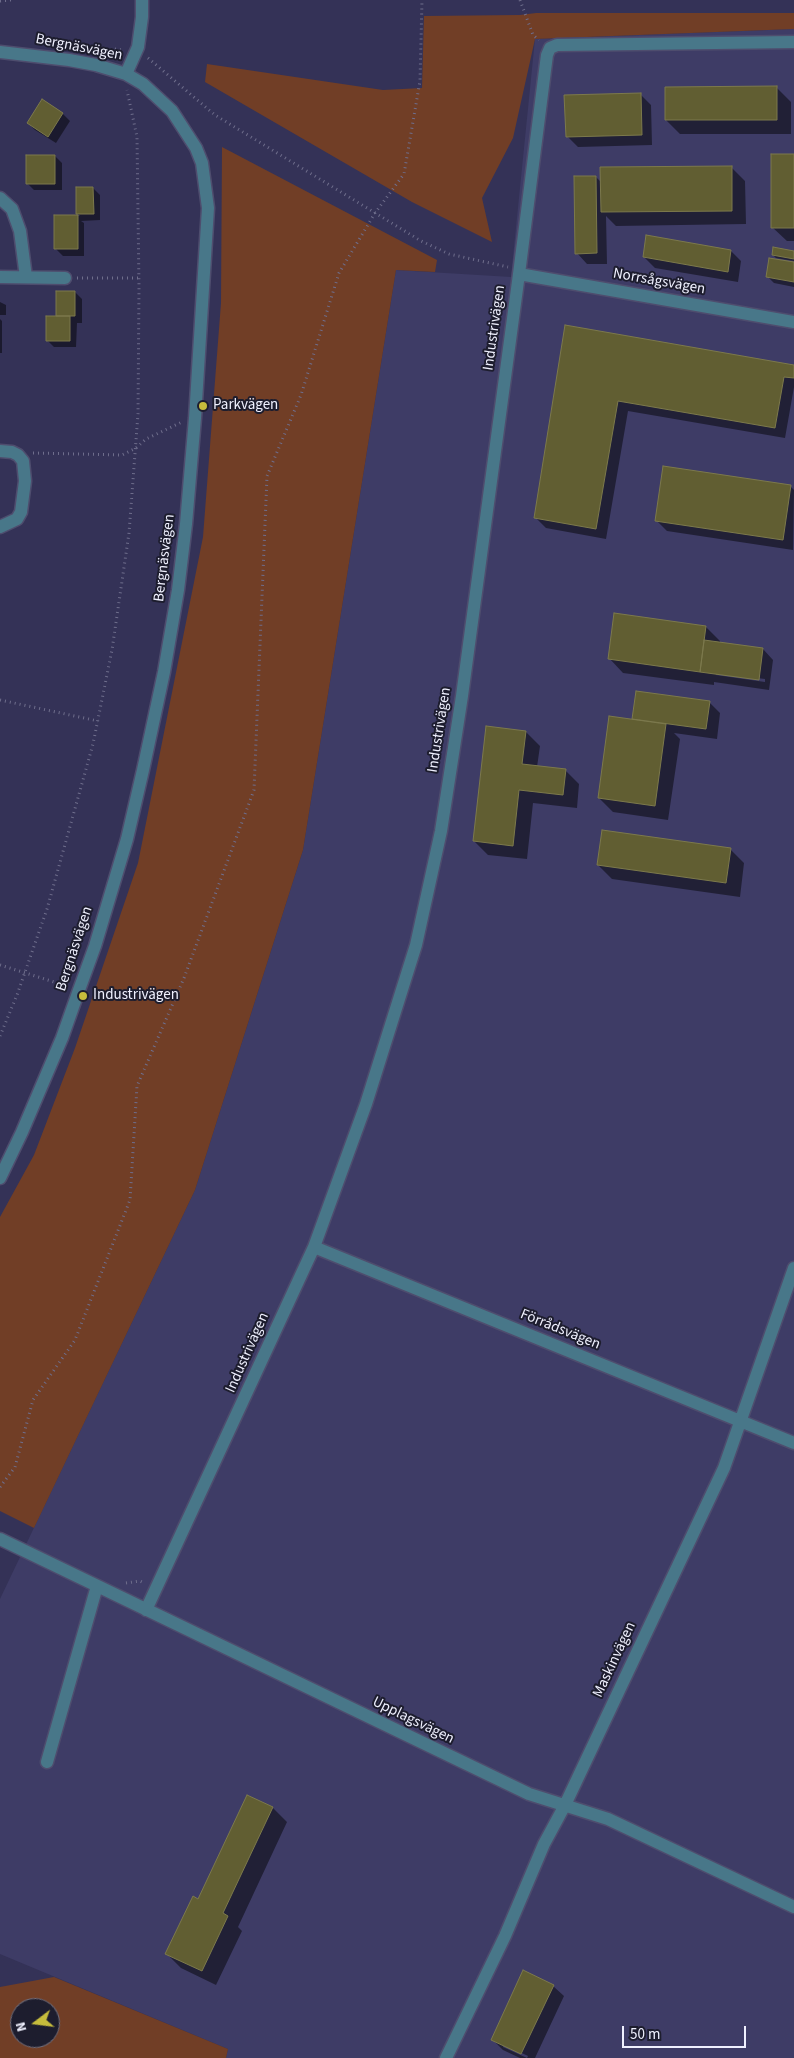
<!DOCTYPE html>
<meta charset="utf-8">
<style>
body{margin:0}
#map{position:relative;width:794px;height:2058px;overflow:hidden;background:#343257;font-family:"Source Sans 3",sans-serif}
canvas{display:block}
.north{position:absolute;left:10px;top:1998px;width:50px;height:50px;box-sizing:border-box;background:#1d1d2e;border:1px solid #717181;border-radius:50%;rotate:255deg;font-size:14px;font-weight:700;line-height:20px;text-align:center;color:#eff0fe}
.north::after{content:'';display:block;margin:auto;width:18px;height:22px;background:#c6bc3c;clip-path:polygon(50% 0,100% 100%,50% 72%,0 100%)}
.scale{position:absolute;left:622px;top:2026px;width:124px;height:22px;box-sizing:border-box;border:2px solid #eff0fe;border-top:0;padding-left:6px;font-size:15px;line-height:18px;white-space:nowrap;color:#eff0fe;-webkit-text-stroke:4px #1d1d2e;paint-order:stroke}
</style>
<div id="map">
<canvas width="794" height="2058"></canvas>
<div class="north">N</div>
<div class="scale">50 m</div>
</div>
<script>
const g = document.querySelector('canvas').getContext('2d');
g.lineJoin = 'round';
function fill(path, color) {
  g.fillStyle = color;
  g.fill(path, 'evenodd');
}
function shape(rows) {
  const path = new Path2D();
  for (const r of rows) {
    path.moveTo(r[0], r[1]);
    for (let i = 2; i < r.length; i += 2) path.lineTo(r[i], r[i + 1]);
  }
  return path;
}
function strokePath(path, color, width, dash) {
  g.strokeStyle = color;
  g.lineWidth = width;
  g.lineCap = dash ? 'butt' : 'round';
  g.setLineDash(dash || []);
  g.stroke(path);
}
function write(font, color, halo, rows, align = 'center') {
  g.font = font + ' "Source Sans 3",sans-serif';
  g.lineWidth = 4;
  g.setLineDash([]);
  g.textBaseline = 'middle';
  g.strokeStyle = halo;
  g.fillStyle = color;
  for (const [text, x, y, turn = 0] of rows) {
    g.save();
    g.translate(x, y);
    g.rotate((+turn || 0) * Math.PI / 180);
    g.textAlign = isNaN(turn) ? turn : align;
    if (halo) g.strokeText(text, 0, 0);
    g.fillText(text, 0, 0);
    g.restore();
  }
}
fill(shape([
 [794,29,794,2058,226,2058,228,2049,0,1954,0,1599,195,1190,303,850,396,270,511,277,535,39]
]), '#3e3c66');
fill(shape([
 [536,13,794,13,794,29,535,39,513,138,482,198,492,242,412,202,205,82,207,64,383,90,422,88,424,16,520,15],
 [222,147,437,260,435,272,396,270,303,850,195,1190,34,1528,0,1511,0,1217,34,1155,75,1048,138,863,203,537,221,303],
 [54,1977,228,2049,226,2058,0,2058,0,1987],
 [20,2008,50,2008,50,2038,20,2038]
]), '#713e26');
fill(shape([
 [776,87,791,102,791,134,680,134,666,120],
 [640,94,651,105,652,145,578,147,567,136],
 [42,101,63,114,70,121,56,143,35,130,28,123],
 [794,155,794,241,787,241,772,227],
 [55,156,62,163,62,190,34,190,27,183],
 [731,167,745,181,746,224,616,226,606,216,607,264,587,264,577,253,596,177,602,183],
 [93,188,100,195,100,220,81,221,84,223,84,256,63,256,56,249,55,216,80,216,78,214],
 [731,251,741,261,738,282,655,268,644,257],
 [794,252,794,261,776,258,773,255],
 [794,264,794,287,774,283,767,276],
 [75,292,82,299,82,323,77,323,76,347,54,347,47,340,57,317],
 [0,302,6,305,6,315,0,315],
 [0,319,2,321,2,353,0,353],
 [566,326,794,366,794,387,785,438,628,411,606,539,546,528,535,517],
 [790,486,794,490,793,550,667,531,656,520],
 [706,627,720,641,720,643,763,649,773,660,769,690,714,682,714,685,623,673,609,658],
 [716,673,765,679,765,682,716,675],
 [637,692,709,702,720,713,717,739,674,733,680,739,668,820,613,812,599,798,633,720],
 [526,732,540,746,537,767,565,770,579,784,577,808,533,803,527,859,488,855,474,841],
 [730,849,744,863,740,897,612,879,598,865],
 [248,1796,273,1808,287,1822,238,1927,242,1931,216,1985,181,1968,167,1954,199,1900],
 [553,1986,564,1996,535,2058,520,2058,503,2050,492,2039],
 [503,2044,528,2056,527,2058,503,2047]
]), '#0007');
const building = shape([
 [777,86,777,120,665,120,665,87,777,86],
 [641,93,642,135,566,137,564,95,641,93],
 [42,99,63,113,48,137,27,123,42,99],
 [771,154,794,154,794,228,771,228,771,154],
 [26,155,55,155,55,184,26,184,26,155],
 [732,166,732,211,601,212,600,167,732,166],
 [574,176,596,176,597,253,575,254,574,176],
 [76,187,93,187,94,214,76,214,76,187],
 [54,215,78,215,78,249,54,249,54,215],
 [646,235,731,250,728,272,643,257,646,235],
 [773,247,794,251,794,259,772,255,773,247],
 [769,258,794,262,794,282,766,277,769,258],
 [56,291,75,291,75,316,56,316,56,291],
 [46,316,70,316,70,341,46,341,46,316],
 [565,325,794,365,794,378,784,377,775,428,618,401,596,529,534,518,565,325],
 [663,466,791,485,783,540,655,521,663,466],
 [614,613,706,626,700,672,608,659,614,613],
 [704,640,763,648,759,680,700,672,704,640],
 [636,691,710,701,706,729,632,719,636,691],
 [609,716,666,724,655,806,598,798,609,716],
 [486,726,526,731,522,764,566,769,563,795,519,790,513,846,473,841,486,726],
 [602,830,731,848,726,883,597,865,602,830],
 [247,1795,273,1807,223,1913,228,1916,202,1971,165,1954,193,1896,198,1899,247,1795],
 [523,1970,554,1985,521,2054,491,2040,523,1970]
]);
fill(building, '#615e32');
strokePath(building, '#7c794c', 1);
const minor = shape([
 [0,52,69,60,96,65,126,74,143,84,172,111,196,148,202,163,208,208,195,418,186,524,178,590,164,672,143,770,127,839,95,946,79,990,62,1038,22,1132,0,1178],
 [126,74,138,47,142,17,142,0],
 [0,198,12,209,20,231,26,277],
 [519,274,794,322],
 [0,277,65,278],
 [0,451,12,452,18,455,23,461,25,481,21,512,17,519,0,527],
 [314,1247,794,1443],
 [0,1539,529,1794,608,1819,794,1907],
 [146,1610,314,1247,366,1104,416,945,441,831,462,696,519,274,547,55,550,48,557,45,794,42],
 [47,1762,97,1586],
 [446,2058,505,1936,544,1844,565,1805,724,1468,794,1268]
]);
strokePath(minor, '#4e4d6e', 15);
strokePath(shape([
 [520,0,533,35,539,40],
 [0,1,11,0],
 [100,51,114,49,123,50],
 [148,58,215,115,421,241,449,254,508,267],
 [77,278,139,278],
 [33,453,122,455,136,448,146,439,182,422],
 [0,700,98,721],
 [0,965,67,986],
 [0,1036,17,995,47,909,93,744,112,650,129,533,138,414,139,287,137,137,127,90],
 [0,1487,15,1467,33,1400,75,1340,130,1200,137,1086,184,978,254,790,267,476,301,395,339,273,375,213,404,174,420,81,422,0],
 [126,1583,140,1581,144,1583]
]), '#6f6e8c', 3, [1, 4]);
strokePath(minor, '#487789', 12);
for (const [x, y, r, color] of [
 [203,406,5,"#c6bc3c"],
 [83,996,5,"#c6bc3c"]
]) {
  const dot = new Path2D();
  dot.arc(x, y, r, 0, 2 * Math.PI);
  g.fillStyle = color;
  g.fill(dot);
  strokePath(dot, '#1d1d2e', 2);
}
write('15px', '#eff0fe', '#1d1d2e', [
 ["Bergnäsvägen",79,48,11],
 ["Norrsågsvägen",659,282,10],
 ["Industrivägen",495,328,-82],
 ["Bergnäsvägen",165,558,-83],
 ["Industrivägen",440,730,-81],
 ["Bergnäsvägen",75,949,-72],
 ["Förrådsvägen",560,1330,22],
 ["Industrivägen",248,1353,-66],
 ["Maskinvägen",615,1660,-65],
 ["Upplagsvägen",413,1721,26]
]);
write('15px', '#eff0fe', '#1d1d2e', [
 ["Parkvägen",213,406],
 ["Industrivägen",93,996]
], 'left');
</script>
